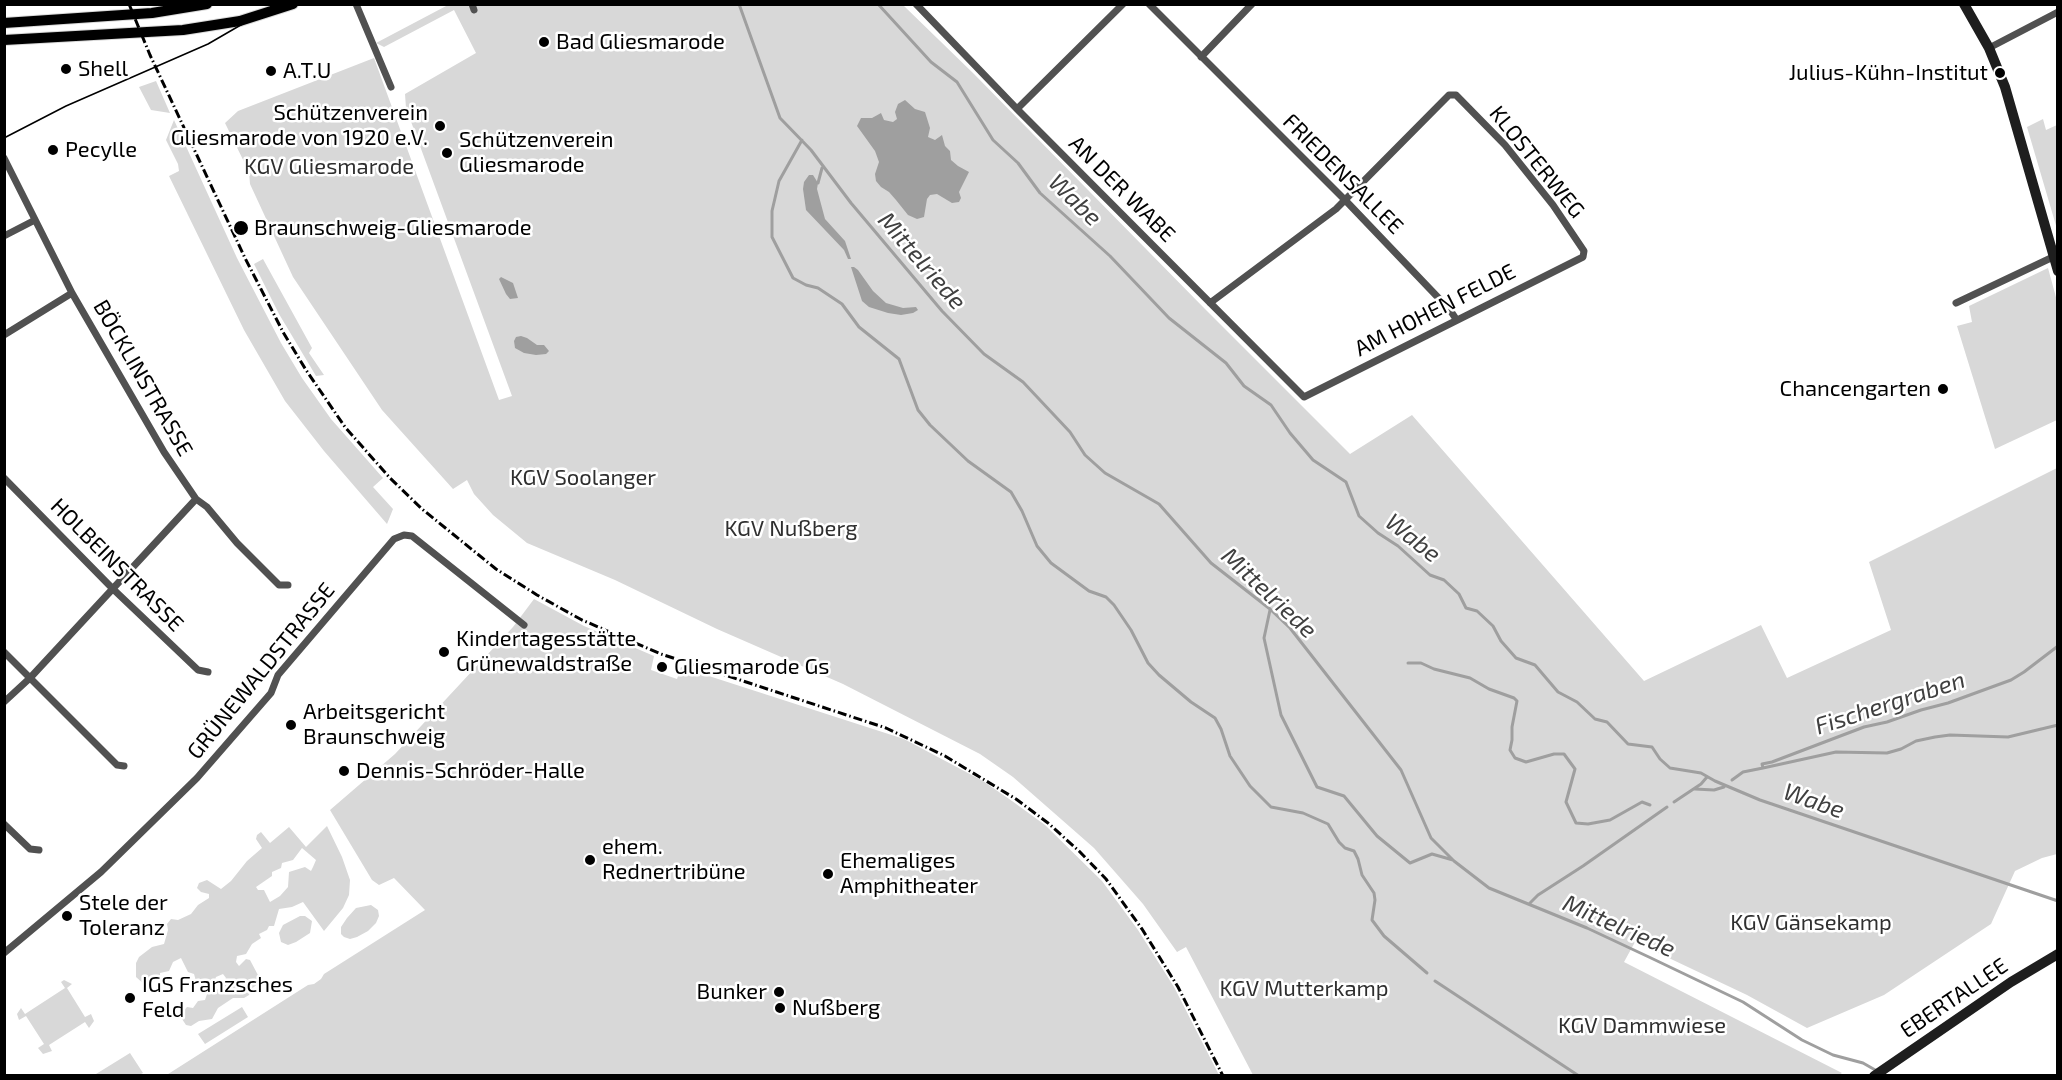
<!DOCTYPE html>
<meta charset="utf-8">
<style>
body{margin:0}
#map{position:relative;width:2062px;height:1080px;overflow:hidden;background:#fff;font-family:"Exo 2",sans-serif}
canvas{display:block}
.frame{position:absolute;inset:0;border:6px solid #000;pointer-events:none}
</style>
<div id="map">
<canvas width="2062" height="1080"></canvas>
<div class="frame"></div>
</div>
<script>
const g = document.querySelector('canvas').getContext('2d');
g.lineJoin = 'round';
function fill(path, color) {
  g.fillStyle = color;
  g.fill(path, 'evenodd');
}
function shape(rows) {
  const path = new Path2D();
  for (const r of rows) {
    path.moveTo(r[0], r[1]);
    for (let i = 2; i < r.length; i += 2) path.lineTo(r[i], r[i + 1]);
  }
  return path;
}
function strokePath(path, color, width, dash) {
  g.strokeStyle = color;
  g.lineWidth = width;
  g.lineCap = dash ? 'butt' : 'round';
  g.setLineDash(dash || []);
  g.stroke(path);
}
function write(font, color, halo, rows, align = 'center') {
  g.font = font + ' "Exo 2",sans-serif';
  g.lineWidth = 5;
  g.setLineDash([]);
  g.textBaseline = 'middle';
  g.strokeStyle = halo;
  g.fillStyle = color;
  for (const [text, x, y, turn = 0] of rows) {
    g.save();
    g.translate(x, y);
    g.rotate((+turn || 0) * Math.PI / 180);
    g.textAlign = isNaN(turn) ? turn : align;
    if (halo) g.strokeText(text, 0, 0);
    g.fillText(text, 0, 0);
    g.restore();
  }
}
fill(shape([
 [448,5,903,5,974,74,1205,309,1350,454,1412,415,1644,681,1761,625,1787,678,1891,630,1869,562,2057,468,2057,854,2042,858,2015,871,1991,924,1884,995,1807,1028,1747,995,1635,942,1624,962,1842,1073,1839,1075,1253,1075,1186,947,1177,952,1143,904,1094,848,1013,777,980,754,843,684,717,629,615,580,527,543,493,515,474,494,467,480,453,489,382,410,293,277,250,184,249,172,225,123,238,111,374,58,499,400,512,396,406,108,405,94,476,53,454,10,384,47,376,43],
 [156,81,170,113,151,110,139,87],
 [2043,119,2046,130,2057,125,2057,229,2027,127],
 [174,120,237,258,281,343,302,378,331,419,383,478,373,487,393,509,387,524,324,451,285,401,244,330,169,176,179,171,178,164,166,140],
 [263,259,312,348,309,353,324,375,316,376,279,314,254,264],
 [2048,268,2057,301,2057,420,1995,449,1957,326,1972,322,1969,306],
 [534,599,584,626,654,656,651,670,677,679,681,667,904,739,983,781,1012,801,1045,825,1102,881,1138,930,1174,987,1219,1075,165,1076,308,985,314,984,321,979,324,974,425,910,394,878,379,885,372,880,330,810,395,754,513,627],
 [327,826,342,857,350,880,349,895,343,908,324,931,303,902,292,907,279,909,274,926,269,926,267,930,259,934,261,938,252,944,246,954,237,956,236,962,239,966,246,959,250,960,259,977,258,984,251,989,249,995,244,998,233,998,218,1008,212,1019,199,1021,191,1026,186,1025,182,1019,182,1013,187,1007,193,1008,198,1001,205,1000,208,991,219,989,226,978,223,974,216,977,214,982,210,986,201,986,196,981,194,974,188,972,181,958,173,962,169,971,160,973,160,978,146,986,136,977,136,963,139,957,152,947,164,944,168,930,167,924,171,919,178,920,191,914,198,905,209,898,209,894,201,892,197,888,199,883,207,880,221,889,231,881,247,861,262,848,256,839,257,835,261,832,270,843,289,827,306,847],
 [302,848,316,860,313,867,311,871,305,867,289,872,288,887,280,896,270,902,264,890,258,890,256,887,272,876,272,872,281,868,282,863,293,860],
 [371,905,378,910,379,916,376,923,368,931,357,937,350,939,344,937,341,934,341,927,347,918,356,908],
 [300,916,305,916,312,921,310,933,296,942,288,945,281,942,279,933,283,925],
 [64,980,72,984,67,988,85,1017,91,1014,94,1021,89,1028,85,1022,49,1045,52,1051,43,1054,38,1048,44,1044,26,1016,19,1020,17,1014,21,1008,25,1014,65,988,61,982],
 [242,1007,248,1017,205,1044,198,1034],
 [130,1053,143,1073,139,1075,97,1075,96,1074]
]), '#d8d8d8');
fill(shape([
 [905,100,915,109,925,112,930,128,928,137,935,140,942,135,945,146,950,151,951,160,958,166,969,172,959,192,961,198,959,202,952,203,937,194,930,195,927,199,924,217,917,219,908,215,896,200,889,192,881,187,876,181,875,174,879,162,875,151,857,126,861,118,872,118,881,113,884,120,893,122,897,119,895,112,898,104],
 [809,175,813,175,818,183,817,189,825,219,845,241,851,259,848,259,844,250,806,210,803,189,804,182],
 [851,267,854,267,858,270,873,291,886,303,903,308,916,307,918,310,913,313,901,315,888,313,869,307,862,301],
 [501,277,513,283,518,298,510,299,506,294,499,279],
 [521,336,527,338,537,345,544,345,549,351,546,354,536,355,524,353,515,348,514,341,516,337]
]), '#9f9f9f');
strokePath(shape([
 [739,4,780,118,811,150,851,203,942,311,984,354,1023,382,1070,432,1085,455,1105,473,1159,504,1211,563,1270,609,1290,628,1401,770,1431,838,1454,861,1489,888,1587,928,1651,958,1743,1002,1802,1040,1833,1055,1863,1063,1877,1071],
 [878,4,931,62,957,82,993,140,1018,163,1040,193,1110,256,1169,318,1226,363,1244,386,1271,405,1290,433,1313,460,1346,482,1359,516,1378,533,1398,546,1430,575,1444,580,1459,594,1466,608,1477,611,1493,626,1501,641,1516,658,1535,665,1558,692,1577,702,1595,719,1607,722,1628,744,1652,747,1660,759,1670,768,1701,773,1715,781,1760,800,2058,901],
 [802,140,779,181,772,211,772,237,793,278,806,285,818,288,842,304,859,327,899,359,918,410,930,425,968,461,1011,492,1022,511,1037,546,1051,563,1089,591,1106,597,1114,605,1131,630,1148,663,1159,675,1191,702,1215,718,1221,729,1230,756,1250,786,1271,807,1303,813,1328,824,1339,842,1345,848,1354,851,1358,859,1362,875,1374,893,1375,900,1372,920,1384,936,1427,973],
 [818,183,822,168],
 [1270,610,1264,638,1281,715,1317,787,1344,796,1377,836,1410,863,1432,854,1453,860],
 [1408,663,1421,663,1434,669,1470,678,1489,689,1514,698,1517,701,1512,727,1512,740,1510,750,1515,758,1526,762,1554,754,1564,754,1575,769,1566,802,1576,823,1588,824,1610,820,1642,802,1650,805],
 [1763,768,1836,752,1887,753,1901,749,1916,741,1935,737,1950,735,2008,737,2058,725],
 [1732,780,1743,772,1763,768,1762,764,1772,762,1864,727,1887,722,1921,710,1948,703,2011,680,2024,672,2058,646],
 [1695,789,1714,790,1724,787],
 [1674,802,1701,784,1707,777],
 [1529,904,1538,895,1583,866,1667,807],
 [1435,981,1579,1076]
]), '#9f9f9f', 3);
const primary = shape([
 [4,23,152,13,207,4],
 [4,40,183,30,240,21,293,4]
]);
strokePath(primary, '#dbdbdb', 12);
strokePath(shape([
 [356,4,391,87],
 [472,4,474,10],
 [916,4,1017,109,1304,397,1583,257,1584,251,1553,205,1505,145,1456,95,1449,95,1336,209,1210,303],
 [1149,4,1346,201,1450,310,1456,319],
 [1989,48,2058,12],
 [1201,57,1252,4],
 [1017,109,1123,4],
 [4,158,72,293,164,452,196,499,207,507,237,543,279,585,288,585],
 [4,236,35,220],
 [1956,303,2053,257],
 [4,335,72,293],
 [4,478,113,589,198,670,208,672],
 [4,652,117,765,124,766],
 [4,702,30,678,196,499],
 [4,824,30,849,39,850],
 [4,953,101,872,197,778,271,693,278,675,394,539,404,535,412,536,524,625]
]), '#515151', 7);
strokePath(shape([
 [1964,4,1989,48,2005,87,2058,271],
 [1874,1076,2011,982,2058,954]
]), '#1e1e1e', 10);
strokePath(primary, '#000', 10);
strokePath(shape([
 [4,138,66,106,208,44,277,4]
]), '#000', 1.5);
strokePath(shape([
 [129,4,150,55,245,258,283,332,306,370,345,427,390,478,422,509,496,569,537,595,582,620,661,654,886,728,945,756,1016,799,1048,823,1079,851,1106,879,1142,929,1178,987,1223,1076]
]), '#000', 3, [9, 3, 1.5, 3]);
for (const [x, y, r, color] of [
 [544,42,6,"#000"],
 [66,69,6,"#000"],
 [271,71,6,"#000"],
 [2000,73,6,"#000"],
 [440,126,6,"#000"],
 [53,150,6,"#000"],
 [447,153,6,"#000"],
 [241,228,8,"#000"],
 [1943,389,6,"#000"],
 [444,652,6,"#000"],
 [662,667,6,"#000"],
 [291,725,6,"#000"],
 [344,771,6,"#000"],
 [590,860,6,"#000"],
 [828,874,6,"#000"],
 [67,916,6,"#000"],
 [779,992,6,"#000"],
 [130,998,6,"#000"],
 [780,1008,6,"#000"]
]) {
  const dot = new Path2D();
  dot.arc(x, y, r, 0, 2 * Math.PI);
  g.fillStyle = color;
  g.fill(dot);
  strokePath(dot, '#fff', 2);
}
write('22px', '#000', '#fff', [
 ["Bad Gliesmarode",556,42],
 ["Shell",78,69],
 ["A.T.U",283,71],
 ["Julius-Kühn-Institut",1988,73,"right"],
 ["Schützenverein",428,113,"right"],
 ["Gliesmarode von 1920 e.V.",428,138,"right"],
 ["Schützenverein",459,140],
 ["Gliesmarode",459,165],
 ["Pecylle",65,150],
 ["Braunschweig-Gliesmarode",254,228],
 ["Chancengarten",1931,389,"right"],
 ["Kindertagesstätte",456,639],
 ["Grünewaldstraße",456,664],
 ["Gliesmarode Gs",674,667],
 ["Arbeitsgericht",303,712],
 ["Braunschweig",303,737],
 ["Dennis-Schröder-Halle",356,771],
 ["ehem.",602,847],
 ["Rednertribüne",602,872],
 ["Ehemaliges",840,861],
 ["Amphitheater",840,886],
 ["Stele der",79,903],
 ["Toleranz",79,928],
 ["IGS Franzsches",142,985],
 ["Feld",142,1010],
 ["Bunker",767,992,"right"],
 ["Nußberg",792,1008]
], 'left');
write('22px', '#000', '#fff', [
 ["KLOSTERWEG",1537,162,51],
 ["FRIEDENSALLEE",1343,174,45],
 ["AN DER WABE",1122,189,45],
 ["AM HOHEN FELDE",1435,310,-27],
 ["BÖCKLINSTRASSE",143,378,60],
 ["HOLBEINSTRASSE",117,565,45],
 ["GRÜNEWALDSTRASSE",261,671,-51],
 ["EBERTALLEE",1954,998,-34]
]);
write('22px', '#2f2f2f', '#fff', [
 ["KGV Gliesmarode",329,167],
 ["KGV Soolanger",583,478],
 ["KGV Nußberg",791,529],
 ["KGV Gänsekamp",1811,923],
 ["KGV Mutterkamp",1304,989],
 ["KGV Dammwiese",1642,1026]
]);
write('italic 24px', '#404040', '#fff', [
 ["Wabe",1075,200,44],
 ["Mittelriede",922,261,49],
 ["Wabe",1413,538,38],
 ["Mittelriede",1269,593,43],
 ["Fischergraben",1890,703,-18],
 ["Wabe",1814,801,19],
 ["Mittelriede",1619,926,24]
]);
</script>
